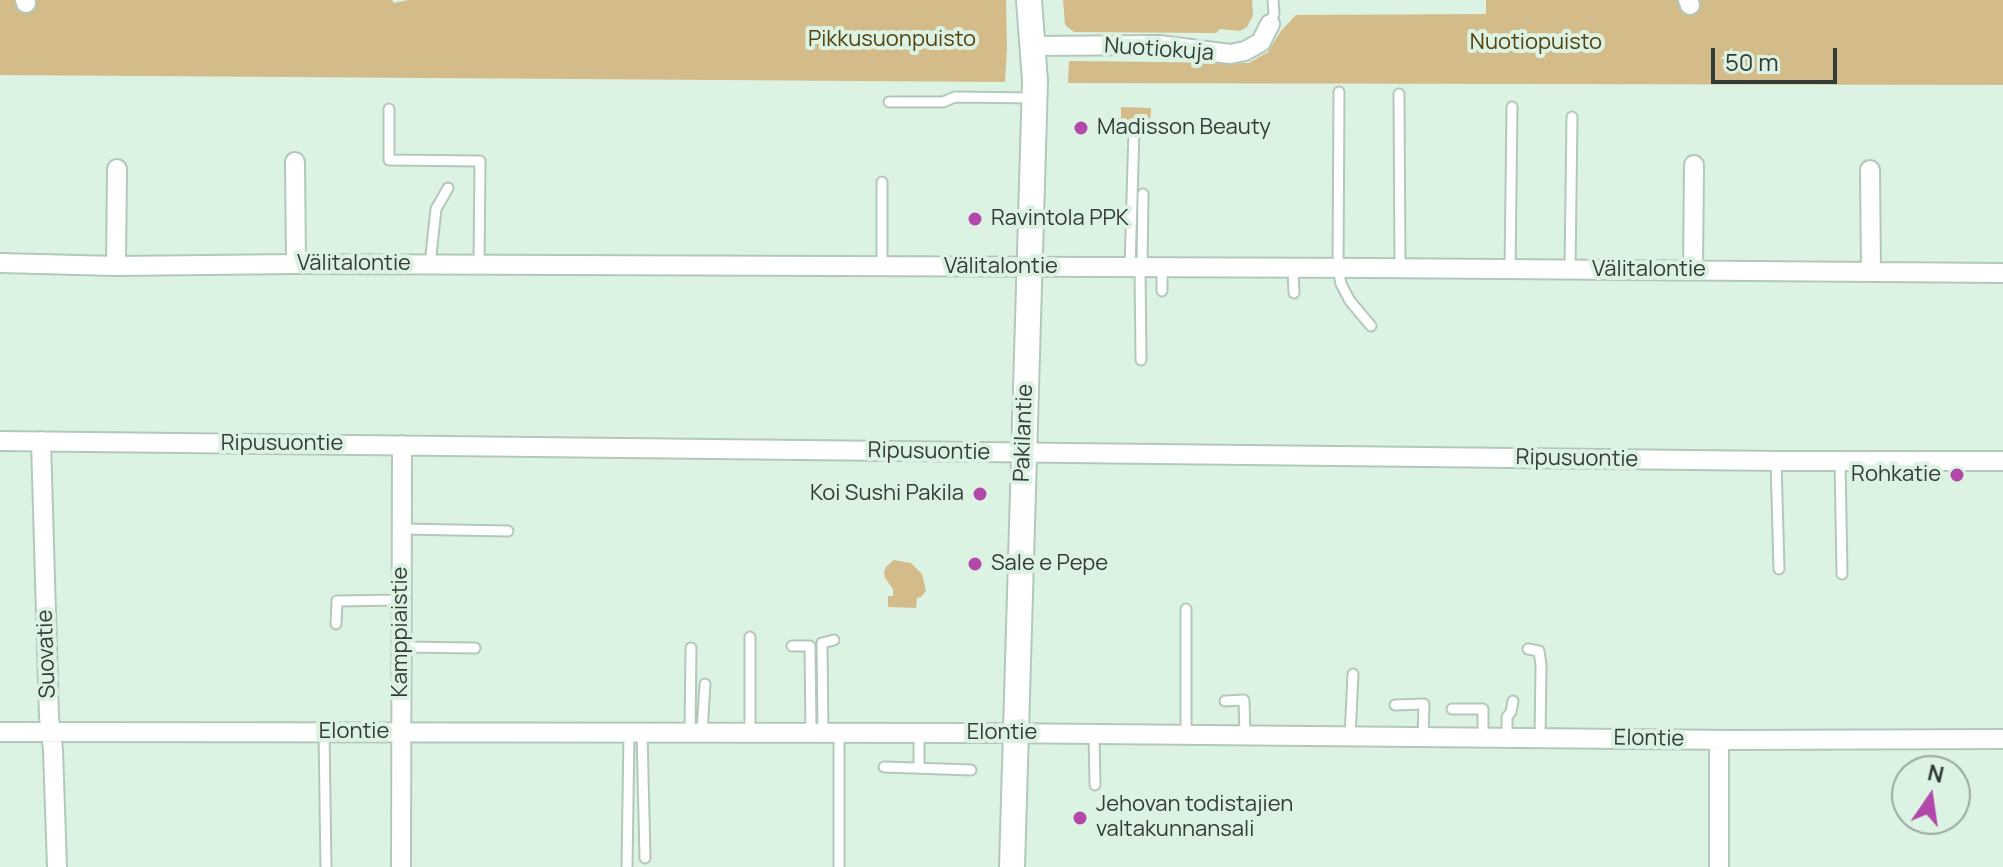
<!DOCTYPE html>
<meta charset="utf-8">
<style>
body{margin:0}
#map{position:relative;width:2003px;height:867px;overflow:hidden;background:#dcf2e3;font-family:Manrope,sans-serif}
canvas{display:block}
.north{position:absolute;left:1891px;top:755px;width:80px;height:80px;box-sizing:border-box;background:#dcf2e3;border:2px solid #99a99e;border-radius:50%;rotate:13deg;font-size:22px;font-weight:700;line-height:32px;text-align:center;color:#343c37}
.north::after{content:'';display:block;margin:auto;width:28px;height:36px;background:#b248a9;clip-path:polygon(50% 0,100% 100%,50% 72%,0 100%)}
.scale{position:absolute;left:1711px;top:48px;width:126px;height:36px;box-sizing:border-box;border:4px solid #343c37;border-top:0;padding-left:10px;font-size:24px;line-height:28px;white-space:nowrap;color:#343c37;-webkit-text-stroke:6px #dcf2e3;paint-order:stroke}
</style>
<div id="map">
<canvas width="2003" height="867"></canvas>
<div class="north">N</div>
<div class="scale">50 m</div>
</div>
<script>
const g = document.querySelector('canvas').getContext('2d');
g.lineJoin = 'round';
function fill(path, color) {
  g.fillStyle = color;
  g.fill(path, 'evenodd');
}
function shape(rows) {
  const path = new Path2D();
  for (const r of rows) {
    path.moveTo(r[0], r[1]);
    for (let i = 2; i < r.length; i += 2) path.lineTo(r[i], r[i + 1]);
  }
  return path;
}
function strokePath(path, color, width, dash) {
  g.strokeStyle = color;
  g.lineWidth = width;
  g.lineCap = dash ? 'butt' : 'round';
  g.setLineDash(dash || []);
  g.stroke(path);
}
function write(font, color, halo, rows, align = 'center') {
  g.font = font + ' Manrope,sans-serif';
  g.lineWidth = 8;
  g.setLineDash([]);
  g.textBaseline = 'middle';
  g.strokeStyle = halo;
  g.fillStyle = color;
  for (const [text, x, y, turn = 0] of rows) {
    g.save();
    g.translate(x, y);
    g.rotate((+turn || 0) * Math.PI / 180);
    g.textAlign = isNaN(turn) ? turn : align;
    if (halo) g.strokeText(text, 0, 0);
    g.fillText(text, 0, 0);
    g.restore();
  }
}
fill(shape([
 [0,0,392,0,394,3,408,0,1006,0,1007,48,1005,82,0,75],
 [1063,0,1252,0,1253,15,1247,27,1240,31,1220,29,1216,33,1074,32,1065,25],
 [1486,0,2003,0,2003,85,1068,83,1069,61,1249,63,1268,52,1281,31,1296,15,1486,14],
 [1121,107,1151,108,1150,127,1113,127,1113,118,1121,118],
 [894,560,911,563,922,574,926,591,921,597,917,598,916,608,888,607,888,596,893,596,893,589,885,578,884,572,886,567]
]), '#d3bc89');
const service = shape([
 [1270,24,1274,14,1273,0],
 [1339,92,1338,268,1341,284,1350,301,1371,326],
 [1399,94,1400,268],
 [889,102,943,102,955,97,1034,98],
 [389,109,389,160,480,161,479,265],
 [882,182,882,266],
 [430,264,436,209,448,188],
 [1130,267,1134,130],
 [1140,267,1141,360],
 [1142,267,1143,194],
 [1162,267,1162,291],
 [1293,268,1294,293],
 [1510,270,1512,107],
 [1570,270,1572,117],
 [1776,461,1779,569],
 [1840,461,1842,574],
 [401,529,508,531],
 [1186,609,1186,735],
 [336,624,337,601,401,600],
 [792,646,810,646,811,732],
 [401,647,475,648],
 [1528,649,1539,651,1541,665,1540,738],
 [1225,701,1244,700,1245,736],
 [1395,705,1424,704,1423,737],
 [1452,709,1483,709,1483,738],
 [324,732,326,867],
 [642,732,645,858],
 [690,732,691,648],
 [702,732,705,684],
 [750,733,750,637],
 [823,733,822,643,834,640],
 [839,733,839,867],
 [919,733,919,768],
 [1094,734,1095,785],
 [1350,737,1353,674],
 [1507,738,1507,717,1511,712,1513,701],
 [884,767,971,770],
 [627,867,629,732]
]);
const minor = shape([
 [25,0,26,3],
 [1688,0,1690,5],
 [1033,46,1159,45,1230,54,1245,51,1261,42,1270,24],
 [295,162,296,264],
 [1870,170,1871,271],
 [0,263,116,266,296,264,1373,268,2003,273],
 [116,266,117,169],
 [1693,270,1694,165],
 [0,441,1780,461,2003,461],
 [41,441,49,717,53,750,57,867],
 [0,732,992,733,1733,740,2003,739],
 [401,867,402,445],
 [1719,867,1719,740]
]);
const secondary = shape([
 [1012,867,1035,81,1029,0]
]);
strokePath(service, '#b2c8ba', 13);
strokePath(minor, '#b2c8ba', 22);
strokePath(secondary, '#b2c8ba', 28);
strokePath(service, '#fff', 9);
strokePath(minor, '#fff', 18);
strokePath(secondary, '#fff', 24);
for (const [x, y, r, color] of [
 [1081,128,8,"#b248a9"],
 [975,219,8,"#b248a9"],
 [1957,475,8,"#b248a9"],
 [980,494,8,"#b248a9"],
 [975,564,8,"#b248a9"],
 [1080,818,8,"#b248a9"]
]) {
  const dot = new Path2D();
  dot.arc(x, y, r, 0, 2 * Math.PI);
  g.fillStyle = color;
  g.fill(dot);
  strokePath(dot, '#dcf2e3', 3);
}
write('22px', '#55420f', '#dcf2e3', [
 ["Pikkusuonpuisto",892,40],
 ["Nuotiopuisto",1536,43]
]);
write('22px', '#343c37', '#dcf2e3', [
 ["Nuotiokuja",1159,50,4],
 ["Välitalontie",354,264],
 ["Välitalontie",1001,267],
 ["Välitalontie",1649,270],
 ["Pakilantie",1024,433,-88],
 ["Ripusuontie",282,444],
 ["Ripusuontie",929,452,1],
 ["Ripusuontie",1577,459,1],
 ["Kamppiaistie",401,632,-90],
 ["Suovatie",47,654,-92],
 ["Elontie",354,732],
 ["Elontie",1002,733],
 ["Elontie",1649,739,1]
]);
write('22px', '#343c37', '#dcf2e3', [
 ["Madisson Beauty",1097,128],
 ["Ravintola PPK",991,219],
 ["Rohkatie",1941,475,"right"],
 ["Koi Sushi Pakila",964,494,"right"],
 ["Sale e Pepe",991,564],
 ["Jehovan todistajien",1096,805],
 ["valtakunnansali",1096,830]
], 'left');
</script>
